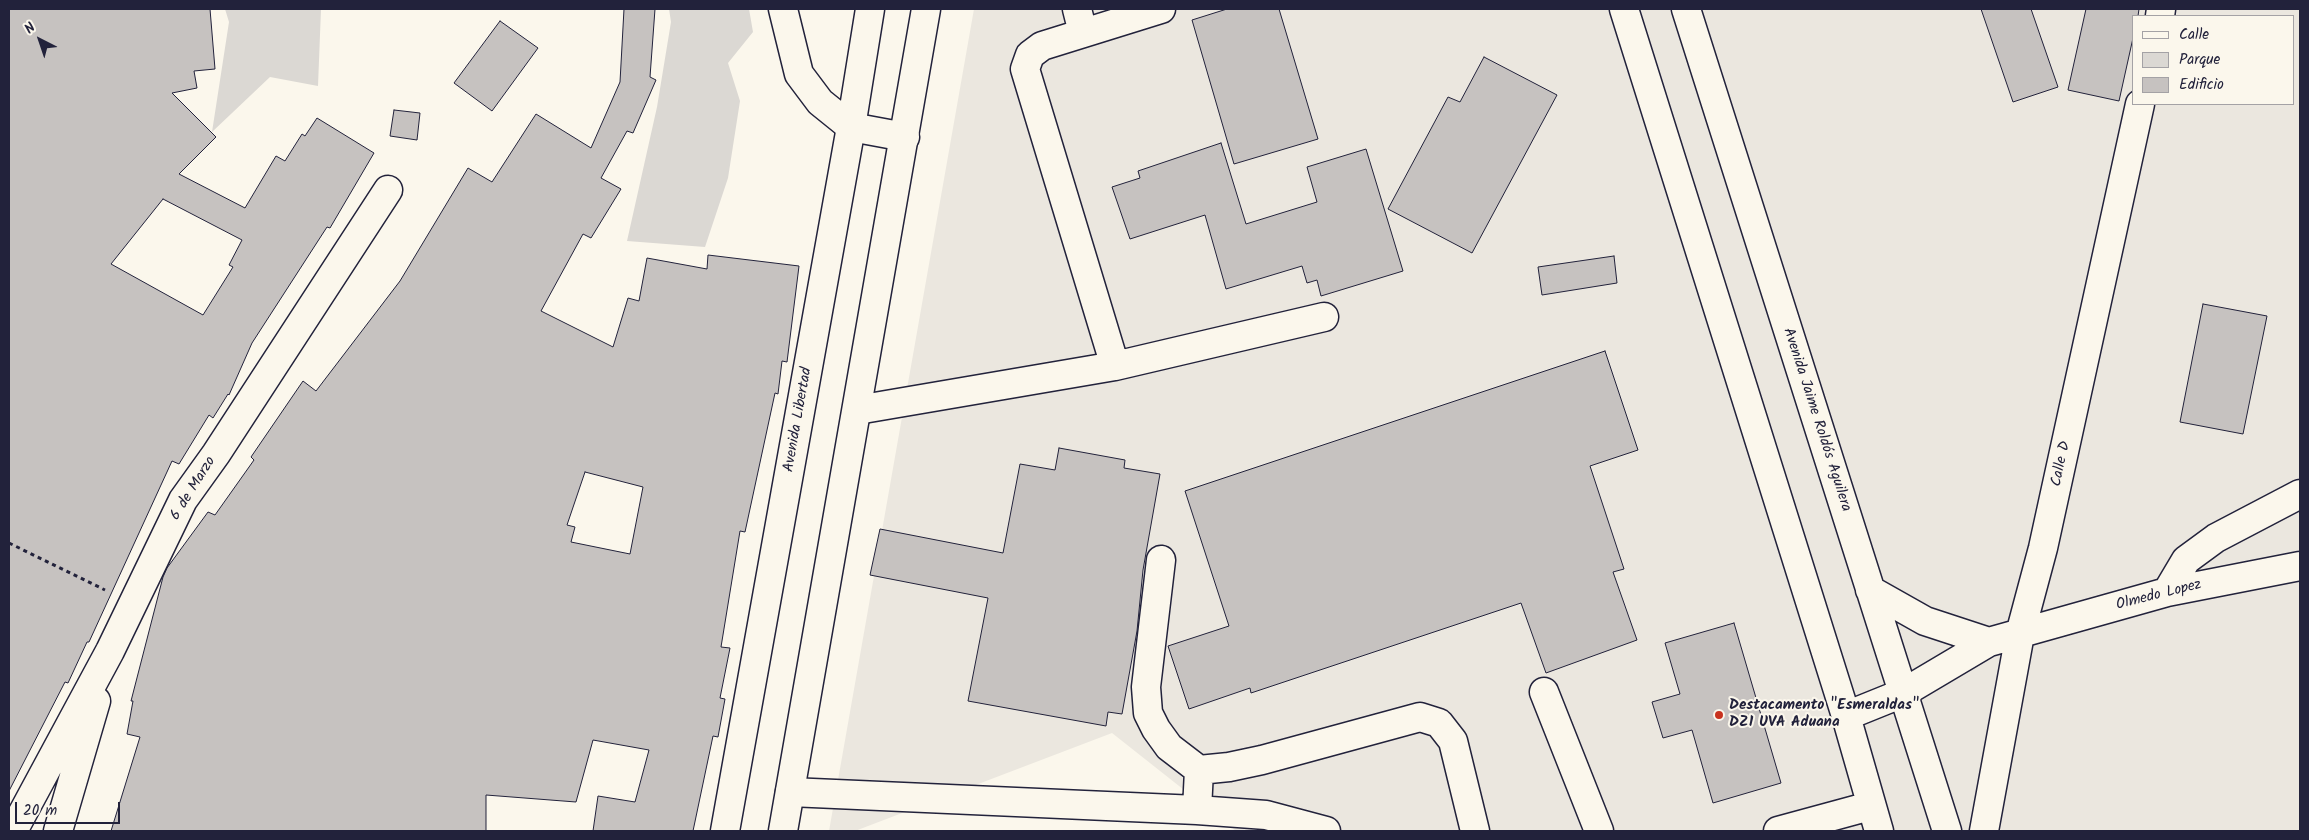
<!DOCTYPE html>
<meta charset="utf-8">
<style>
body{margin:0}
#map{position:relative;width:2309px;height:840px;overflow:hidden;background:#fbf7ec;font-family:Kalam,sans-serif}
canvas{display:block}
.frame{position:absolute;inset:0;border:10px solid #22223b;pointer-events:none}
.legend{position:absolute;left:2132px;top:15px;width:162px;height:90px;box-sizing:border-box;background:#fbf7ec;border:1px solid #a4a2a5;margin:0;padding:6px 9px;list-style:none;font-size:15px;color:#22223b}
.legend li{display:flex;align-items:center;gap:10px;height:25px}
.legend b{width:25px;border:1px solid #a4a2a5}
.north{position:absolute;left:15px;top:15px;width:50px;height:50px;-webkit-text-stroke:4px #fbf7ec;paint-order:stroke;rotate:319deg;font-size:14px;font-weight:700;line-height:20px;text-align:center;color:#22223b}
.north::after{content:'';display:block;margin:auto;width:18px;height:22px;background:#22223b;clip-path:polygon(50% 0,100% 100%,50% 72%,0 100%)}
.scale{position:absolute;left:15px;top:802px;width:105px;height:22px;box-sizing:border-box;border:2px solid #22223b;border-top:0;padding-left:6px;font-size:15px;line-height:18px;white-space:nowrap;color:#22223b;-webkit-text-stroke:4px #fbf7ec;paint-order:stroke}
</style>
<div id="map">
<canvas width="2309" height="840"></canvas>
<div class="frame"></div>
<ul class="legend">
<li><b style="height:6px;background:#fbf7ec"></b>Calle</li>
<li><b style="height:14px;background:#dbd8d3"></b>Parque</li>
<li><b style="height:14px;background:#c6c2c0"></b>Edificio</li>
</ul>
<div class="north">N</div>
<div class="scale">20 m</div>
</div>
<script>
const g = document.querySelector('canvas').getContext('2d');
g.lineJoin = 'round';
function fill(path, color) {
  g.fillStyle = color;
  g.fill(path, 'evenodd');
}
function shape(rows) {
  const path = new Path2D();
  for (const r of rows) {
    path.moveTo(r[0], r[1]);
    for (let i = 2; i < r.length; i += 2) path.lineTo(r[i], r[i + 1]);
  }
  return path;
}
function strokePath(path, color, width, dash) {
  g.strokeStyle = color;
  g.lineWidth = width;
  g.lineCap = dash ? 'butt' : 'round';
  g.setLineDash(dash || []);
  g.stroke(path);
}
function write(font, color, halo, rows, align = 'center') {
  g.font = font + ' Kalam,sans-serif';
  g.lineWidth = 4;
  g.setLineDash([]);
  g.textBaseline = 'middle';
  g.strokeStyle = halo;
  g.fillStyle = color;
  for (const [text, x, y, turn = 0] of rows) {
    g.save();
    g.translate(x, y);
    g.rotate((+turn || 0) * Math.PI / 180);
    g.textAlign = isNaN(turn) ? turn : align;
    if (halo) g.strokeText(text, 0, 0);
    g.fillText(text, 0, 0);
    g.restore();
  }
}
fill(shape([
 [974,9,2300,9,2300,831,1236,831,1112,733,855,831,829,831],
 [2133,16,2293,16,2293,104,2133,104]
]), '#ebe7df');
fill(shape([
 [225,9,321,9,318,86,270,77,212,132,229,22],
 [669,9,749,9,753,32,728,63,740,101,728,178,705,247,627,241,657,107,671,22]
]), '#dbd8d3');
const building = shape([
 [9,9,210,9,215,69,194,71,197,88,172,93,216,137,179,174,245,208,276,156,285,161,302,134,305,136,317,118,374,153,330,228,327,227,252,343,229,395,228,394,213,418,209,415,179,464,172,461,89,642,87,642,68,683,65,682,9,791,9,9],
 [163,199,242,240,229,265,233,267,203,315,111,264,163,199],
 [624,9,655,9,650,77,656,80,633,133,627,131,601,178,621,189,591,238,583,234,541,311,613,347,628,298,639,301,647,258,707,269,708,255,799,266,787,362,782,361,778,394,775,393,745,532,740,531,721,647,730,648,720,698,725,699,718,737,713,736,693,831,593,831,598,796,635,802,649,750,593,740,576,802,486,795,486,831,111,831,140,737,127,734,133,701,131,701,163,577,167,568,208,512,215,515,254,460,251,457,303,381,316,391,400,281,468,168,492,182,536,114,591,148,620,82,624,9],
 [585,472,643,487,630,554,571,542,575,527,567,525,585,472],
 [1227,9,1279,9,1318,139,1234,164,1192,20,1227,9],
 [1981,9,2031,9,2058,87,2013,102,1981,9],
 [2086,9,2139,9,2138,16,2133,16,2133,38,2119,101,2068,90,2086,9],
 [500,21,538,48,492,111,454,83,500,21],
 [1484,57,1557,95,1472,253,1388,209,1448,97,1460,102,1484,57],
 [394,110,420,113,417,140,390,136,394,110],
 [1221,143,1246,224,1317,202,1307,167,1366,149,1403,271,1321,296,1317,280,1307,283,1302,266,1226,289,1205,215,1130,239,1112,187,1140,178,1138,171,1221,143],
 [1614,256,1617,283,1542,295,1538,267,1614,256],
 [2203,304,2267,316,2243,434,2180,422,2203,304],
 [1605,351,1638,450,1590,466,1624,569,1613,572,1637,640,1546,673,1521,603,1251,693,1250,688,1189,709,1168,646,1229,626,1185,491,1605,351],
 [1059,448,1125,460,1124,468,1160,474,1143,570,1137,631,1122,714,1108,712,1106,726,968,701,988,598,870,575,880,529,1003,553,1020,464,1055,470,1059,448],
 [1734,623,1781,783,1713,803,1692,730,1663,738,1652,702,1680,694,1665,643,1734,623]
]);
fill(building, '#c6c2c0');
strokePath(building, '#22223b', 1);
const minor = shape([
 [783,9,799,74,820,102,851,127,905,137],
 [1077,9,1083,33],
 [1624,9,1846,716,1879,831],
 [1686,9,1947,831],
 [2160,16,2161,9],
 [1115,366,1324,317],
 [857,410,1115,366,1025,69,1030,55,1042,46,1161,9],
 [1161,560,1146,687,1148,713,1156,729,1169,747,1199,770],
 [1870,590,1925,621,1989,642],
 [2167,592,2186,560,2216,538,2300,494],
 [1544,692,1599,831],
 [1846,716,1903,693,1989,642,2167,592,2300,566],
 [790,792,1197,810,1266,815,1326,831],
 [1197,810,1199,770,1229,767,1262,760,1420,717,1439,723,1453,741,1475,831],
 [13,831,110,651,183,500,216,454,388,190],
 [58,831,96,701],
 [1778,831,1870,806],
 [1984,831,2020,634,2043,548,2140,104]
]);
const major = shape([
 [725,831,851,127,870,9],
 [783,831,926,9]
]);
strokePath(minor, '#22223b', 31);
strokePath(major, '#22223b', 31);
strokePath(shape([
 [9,543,105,590]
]), '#22223b', 3, [4, 4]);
strokePath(minor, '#fbf7ec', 28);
strokePath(major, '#fbf7ec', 28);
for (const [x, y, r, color] of [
 [1719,715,5,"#c8321e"]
]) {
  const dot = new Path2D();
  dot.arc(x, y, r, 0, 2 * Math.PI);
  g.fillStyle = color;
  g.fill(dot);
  strokePath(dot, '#fbf7ec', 2);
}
write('15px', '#22223b', '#fbf7ec', [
 ["Avenida Libertad",799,420,-80],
 ["Avenida Jaime Roldós Aguilera",1816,420,72],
 ["Calle D",2062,464,-78],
 ["6 de Marzo",194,489,-58],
 ["Olmedo Lopez",2159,596,-14]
]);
write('bold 15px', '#22223b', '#fbf7ec', [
 ["Destacamento \"Esmeraldas\"",1729,706],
 ["DZ1 UVA Aduana",1729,723]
], 'left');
</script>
